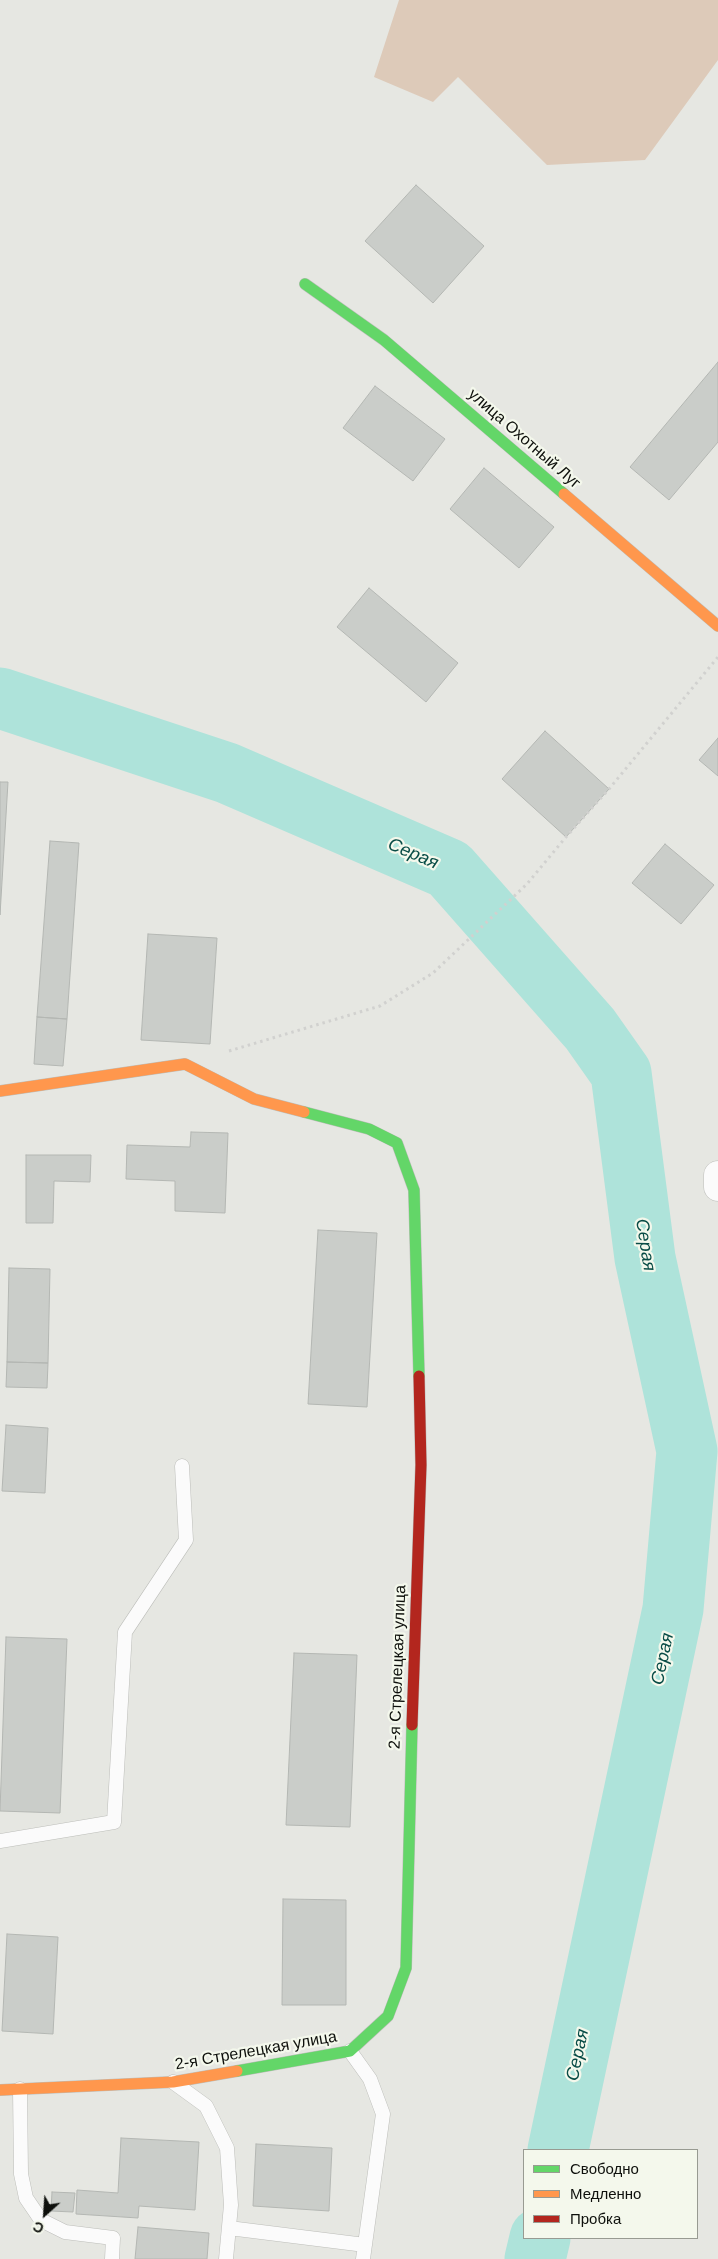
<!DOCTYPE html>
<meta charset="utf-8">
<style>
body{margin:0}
#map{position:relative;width:718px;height:2259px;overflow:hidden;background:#e6e7e2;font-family:Helvetica,sans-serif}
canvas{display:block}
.legend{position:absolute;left:523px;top:2149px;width:175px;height:90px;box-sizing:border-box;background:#f4f8ec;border:1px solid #989b92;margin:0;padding:6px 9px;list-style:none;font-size:15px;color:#0e100c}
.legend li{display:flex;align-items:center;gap:10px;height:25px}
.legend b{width:25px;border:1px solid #989b92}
.north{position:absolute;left:20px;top:2189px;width:50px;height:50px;-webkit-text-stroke:4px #f4f8ec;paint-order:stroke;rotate:206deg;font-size:14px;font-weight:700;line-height:20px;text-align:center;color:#0e100c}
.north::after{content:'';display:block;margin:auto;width:18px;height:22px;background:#0e100c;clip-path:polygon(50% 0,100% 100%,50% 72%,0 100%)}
</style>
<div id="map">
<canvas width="718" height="2259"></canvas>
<ul class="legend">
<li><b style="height:6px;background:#63d668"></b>Свободно</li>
<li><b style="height:6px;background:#ff974d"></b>Медленно</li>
<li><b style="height:6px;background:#b3261e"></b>Пробка</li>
</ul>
<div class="north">С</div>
</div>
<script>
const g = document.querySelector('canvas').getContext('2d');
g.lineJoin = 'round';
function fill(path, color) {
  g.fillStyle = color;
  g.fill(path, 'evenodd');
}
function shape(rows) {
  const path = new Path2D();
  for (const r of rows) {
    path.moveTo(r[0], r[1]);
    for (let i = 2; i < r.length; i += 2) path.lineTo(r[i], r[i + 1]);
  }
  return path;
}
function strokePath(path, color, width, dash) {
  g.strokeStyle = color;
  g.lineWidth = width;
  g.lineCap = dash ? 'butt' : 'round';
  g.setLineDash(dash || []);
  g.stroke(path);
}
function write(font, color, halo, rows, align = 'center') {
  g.font = font + ' Helvetica,sans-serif';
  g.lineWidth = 4.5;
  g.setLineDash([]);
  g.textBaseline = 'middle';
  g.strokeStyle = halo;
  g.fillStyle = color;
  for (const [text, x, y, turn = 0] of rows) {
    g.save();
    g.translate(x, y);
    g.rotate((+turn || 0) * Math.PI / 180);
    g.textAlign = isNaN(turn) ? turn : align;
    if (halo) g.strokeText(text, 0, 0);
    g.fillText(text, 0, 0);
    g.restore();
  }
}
fill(shape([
 [399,0,718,0,718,60,645,160,547,165,458,77,433,102,374,77]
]), '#ddcab9');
strokePath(shape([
 [0,698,227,773,449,869,590,1029,621,1073,645,1258,687,1451,673,1609,558,2150],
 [535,2259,540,2238]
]), '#aee3da', 61);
const building = shape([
 [416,185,484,246,433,303,365,241,416,185],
 [718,362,718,442,669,500,630,467,718,362],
 [375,386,445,439,413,481,343,428,375,386],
 [484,468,554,527,519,568,450,509,484,468],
 [369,588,458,663,426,702,337,627,369,588],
 [545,731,609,789,566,837,502,779,545,731],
 [718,738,718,776,699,760,718,738],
 [0,782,8,782,0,915,0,782],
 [50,841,79,843,67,1019,37,1017,50,841],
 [665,844,714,885,681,924,632,883,665,844],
 [148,934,217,938,210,1044,141,1040,148,934],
 [37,1017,67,1019,63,1066,34,1064,37,1017],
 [191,1132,228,1133,225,1213,175,1211,175,1181,126,1179,127,1145,190,1147,191,1132],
 [26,1155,91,1155,90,1182,54,1181,53,1223,26,1223,26,1155],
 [318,1230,377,1233,367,1407,308,1404,318,1230],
 [9,1268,50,1269,48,1363,7,1362,9,1268],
 [7,1362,48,1363,47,1388,6,1387,7,1362],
 [6,1425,48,1428,45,1493,2,1491,6,1425],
 [6,1637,67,1639,60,1813,0,1811,6,1637],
 [294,1653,357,1655,350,1827,286,1825,294,1653],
 [283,1899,346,1900,346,2005,282,2005,283,1899],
 [7,1934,58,1937,53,2034,2,2031,7,1934],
 [121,2138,199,2142,195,2210,139,2206,138,2218,76,2214,77,2190,118,2193,121,2138],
 [256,2144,332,2148,329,2211,253,2206,256,2144],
 [52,2192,75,2193,73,2212,51,2211,52,2192],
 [138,2227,209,2233,207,2259,135,2259,138,2227]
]);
fill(building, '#cacdc9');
strokePath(building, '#b4b7b3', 1);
const lane = shape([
 [0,1841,114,1822,125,1632,186,1540,182,1466],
 [350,2051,370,2079,383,2114,363,2259],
 [173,2082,206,2106,227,2148,231,2205,226,2259],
 [20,2089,21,2174,26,2198,41,2220,65,2232,113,2238,112,2259],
 [229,2228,365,2245]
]);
const street = shape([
 [718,1175,718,1187]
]);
const fast = shape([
 [305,284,384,340,564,494],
 [304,1112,369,1129,397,1143,414,1190,419,1376],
 [237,2071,350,2051,388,2016,406,1968,412,1725]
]);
const slow = shape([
 [564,494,718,626],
 [0,1091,185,1064,254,1099,304,1112],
 [0,2090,173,2082,237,2071]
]);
const jam = shape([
 [412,1725,421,1465,419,1376]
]);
strokePath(lane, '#bcbdb9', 15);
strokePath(street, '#bcbdb9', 29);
strokePath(fast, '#bcbdb9', 12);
strokePath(slow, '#bcbdb9', 12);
strokePath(jam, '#bcbdb9', 12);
strokePath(shape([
 [229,1051,380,1006,433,973,527,884,566,837,609,789,718,657]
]), '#d1d1cf', 3, [2.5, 4]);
strokePath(lane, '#fbfbfb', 14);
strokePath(street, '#fbfbfb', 28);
strokePath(fast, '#63d668', 11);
strokePath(slow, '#ff974d', 11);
strokePath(jam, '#b3261e', 11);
write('16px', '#0e100c', '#f4f8ec', [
 ["улица Охотный Луг",524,439,41],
 ["2-я Стрелецкая улица",398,1667,-88],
 ["2-я Стрелецкая улица",256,2051,-10]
]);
write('italic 18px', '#084c46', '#f4f8ec', [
 ["Серая",413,854,23],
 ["Серая",645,1245,81],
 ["Серая",663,1659,-78],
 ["Серая",578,2055,-78]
]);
</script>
